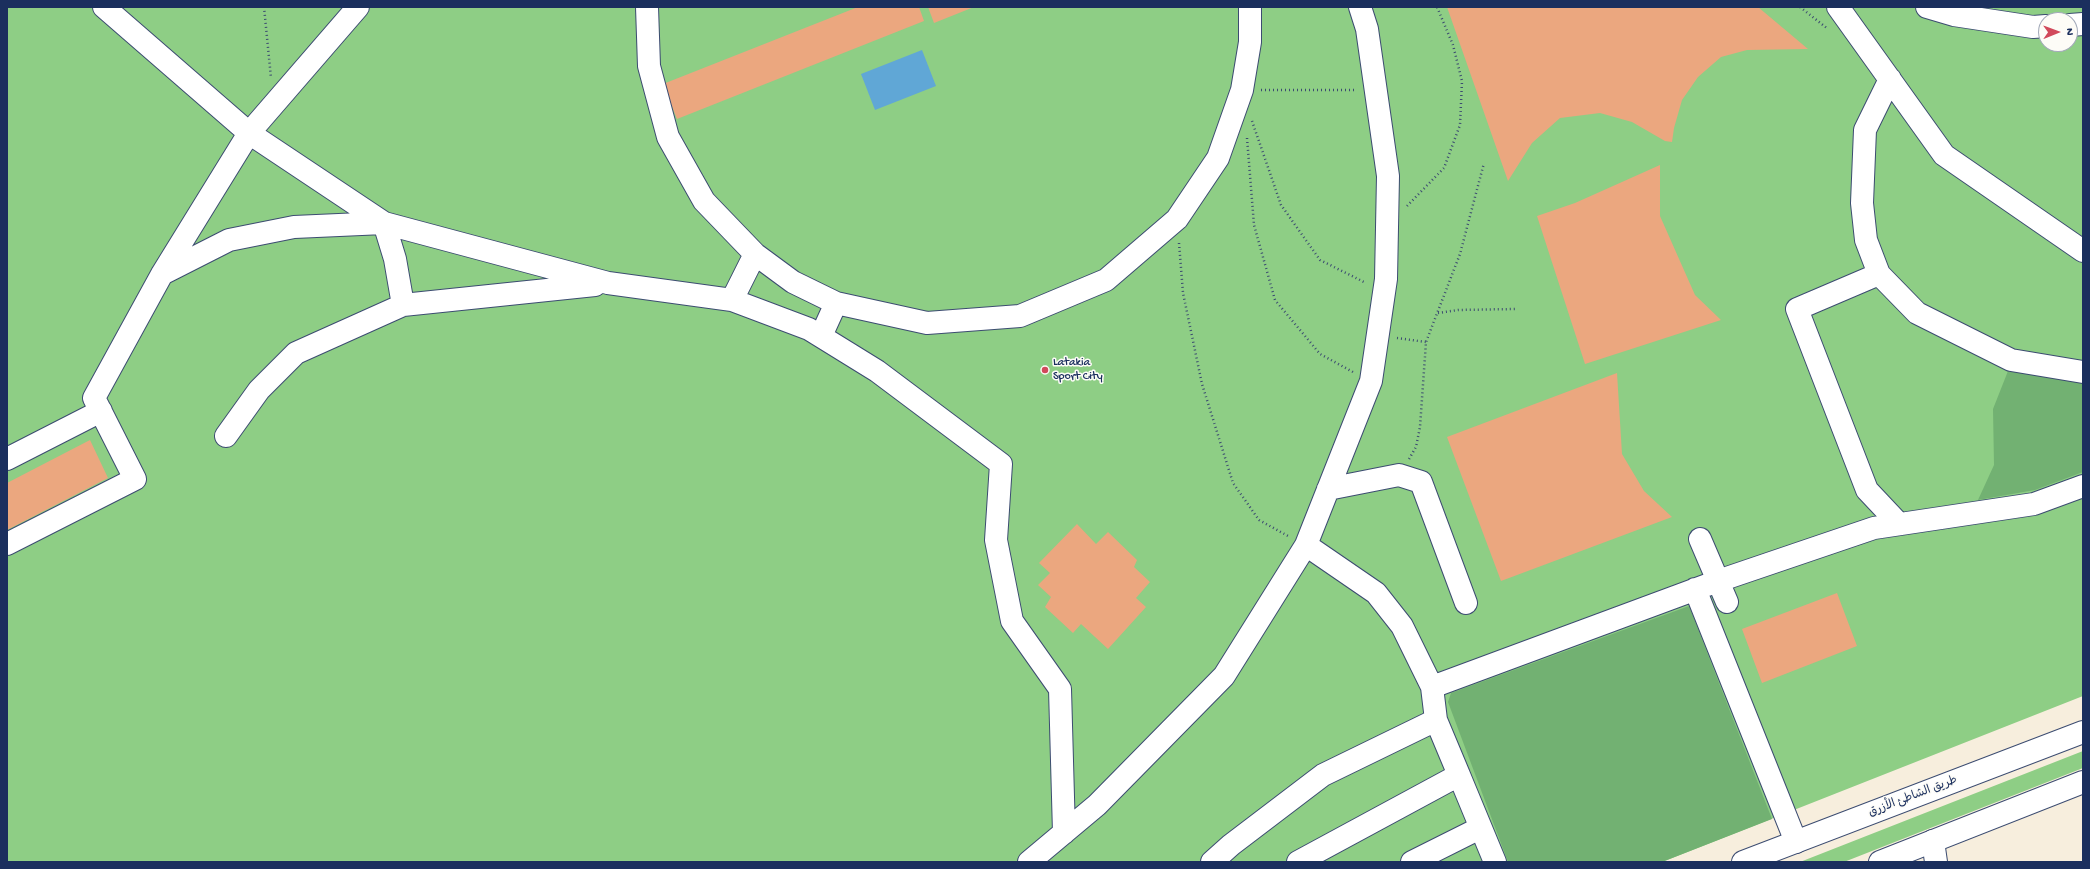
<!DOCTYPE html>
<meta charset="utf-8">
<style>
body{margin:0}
#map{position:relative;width:2090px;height:869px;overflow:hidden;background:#f7eedd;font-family:"Gochi Hand",sans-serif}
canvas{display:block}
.frame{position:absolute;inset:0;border:8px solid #1b2f5e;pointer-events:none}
.north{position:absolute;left:2038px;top:12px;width:40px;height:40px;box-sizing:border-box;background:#fdfcf7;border:1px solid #a3aaba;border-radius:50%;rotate:89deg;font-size:11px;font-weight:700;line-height:16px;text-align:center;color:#1b2f5e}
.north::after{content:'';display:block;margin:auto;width:14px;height:18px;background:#d1495b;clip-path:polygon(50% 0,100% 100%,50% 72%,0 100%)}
</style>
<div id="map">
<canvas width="2090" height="869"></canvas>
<div class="frame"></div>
<div class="north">N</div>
</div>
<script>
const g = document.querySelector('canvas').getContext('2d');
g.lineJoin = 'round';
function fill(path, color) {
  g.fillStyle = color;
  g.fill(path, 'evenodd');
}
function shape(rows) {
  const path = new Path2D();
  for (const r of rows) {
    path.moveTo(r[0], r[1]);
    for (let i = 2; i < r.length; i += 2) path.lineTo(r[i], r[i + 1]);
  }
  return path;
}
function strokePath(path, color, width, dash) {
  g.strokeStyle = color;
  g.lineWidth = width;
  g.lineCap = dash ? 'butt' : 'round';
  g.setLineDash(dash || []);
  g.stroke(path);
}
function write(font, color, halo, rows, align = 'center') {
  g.font = font + ' "Gochi Hand","Playpen Sans Arabic",sans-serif';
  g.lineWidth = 3;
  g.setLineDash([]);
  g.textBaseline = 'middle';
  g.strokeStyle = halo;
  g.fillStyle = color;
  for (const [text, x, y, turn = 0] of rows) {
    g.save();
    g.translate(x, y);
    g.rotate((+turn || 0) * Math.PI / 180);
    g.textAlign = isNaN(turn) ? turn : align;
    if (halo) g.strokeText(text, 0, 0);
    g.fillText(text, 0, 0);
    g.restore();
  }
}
fill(shape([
 [7,7,2083,7,2083,696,1662,862,7,862],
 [2046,20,2070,20,2070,44,2046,44],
 [2083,751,2083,768,1844,862,1800,862]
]), '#8ece85');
fill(shape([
 [2008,371,2083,381,2083,472,2035,490,1978,500,1994,465,1993,409],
 [1689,606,1772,819,1662,862,1508,862,1448,702,1451,693]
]), '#72b172');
fill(shape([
 [922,50,936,86,875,110,861,74]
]), '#60a7d6');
fill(shape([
 [858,7,919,7,924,21,677,119,663,84],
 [928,7,974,7,934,23],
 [1447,7,1758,7,1808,49,1747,50,1721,57,1698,77,1682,100,1674,128,1672,142,1665,141,1632,122,1600,113,1560,118,1532,143,1508,181],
 [1660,165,1660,216,1695,295,1721,320,1585,364,1537,216,1575,203],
 [1617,373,1622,454,1644,491,1672,517,1501,581,1447,437],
 [90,440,108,478,7,530,7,483],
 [1077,524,1096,544,1108,532,1137,560,1134,567,1150,582,1136,598,1146,607,1108,649,1081,624,1073,633,1045,607,1051,597,1038,585,1050,573,1039,563],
 [1837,593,1857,646,1762,683,1742,629]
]), '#eba77f');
const minor = shape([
 [104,7,249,133,384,223,608,283,732,300,809,329,877,371,1001,464,996,540,1012,621,1060,689,1064,833],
 [647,7,649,66,668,137,704,201,755,254,793,282,836,303,927,323,1020,316,1106,280,1177,219,1218,158,1242,90,1250,42,1250,7],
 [1838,7,1944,155,2083,251],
 [1927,7,1954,15,2033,27,2046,26],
 [2070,25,2083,24],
 [1890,79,1865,130,1862,203,1866,240,1879,274,1917,313,2011,360,2083,372],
 [162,274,229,240,294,227,384,223,395,259,403,305],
 [1879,274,1797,309,1867,490,1899,524],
 [732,300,755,254],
 [821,336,836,303],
 [226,436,259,390,296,353,403,305,595,285],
 [7,459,101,411],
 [1328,489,1399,475,1421,482,1466,603],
 [1700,539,1727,602],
 [7,544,135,479,94,398,162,274,249,133,358,7],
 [1306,545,1376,593,1402,626,1432,687],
 [1695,589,1796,842],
 [1459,775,1436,720,1432,687,1718,581,1874,528,2034,504,2083,486],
 [1933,841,1936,862],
 [1029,862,1097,805,1224,676,1306,545,1371,381,1386,279,1388,176,1367,29,1360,7],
 [1212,862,1231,845,1323,775,1436,720],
 [1298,862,1459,775,1495,862],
 [1412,862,1480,828]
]);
const major = shape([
 [1743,862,2083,732],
 [1880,862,2083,782]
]);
strokePath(minor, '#3c4c71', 24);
strokePath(major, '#3c4c71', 24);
strokePath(shape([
 [264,7,271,78],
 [1800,7,1828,29],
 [1261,90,1356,90],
 [1252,121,1281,205,1320,260,1366,283],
 [1247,138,1254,225,1275,300,1320,354,1353,372],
 [1407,206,1444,168,1460,125,1462,81,1453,45,1437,7],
 [1179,243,1183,293,1202,384,1233,483,1259,520,1288,536],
 [1438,313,1458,310,1515,309],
 [1397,338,1426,342],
 [1409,459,1416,447,1420,427,1426,342,1460,254,1484,163]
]), '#3c4c71', 2.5, [1, 3]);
strokePath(minor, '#fff', 22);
strokePath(major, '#fff', 22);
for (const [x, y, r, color] of [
 [1045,370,4,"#d1495b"]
]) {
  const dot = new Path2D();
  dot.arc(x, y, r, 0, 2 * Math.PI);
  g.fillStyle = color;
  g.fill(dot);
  strokePath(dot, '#fdfcf7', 1.5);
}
write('12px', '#1b2f5e', '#fdfcf7', [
 ["Latakia",1053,363],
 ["Sport City",1053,377]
], 'left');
write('12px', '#1b2f5e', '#fdfcf7', [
 ["طريق الشاطئ الأزرق",1913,797,-21]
]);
</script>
